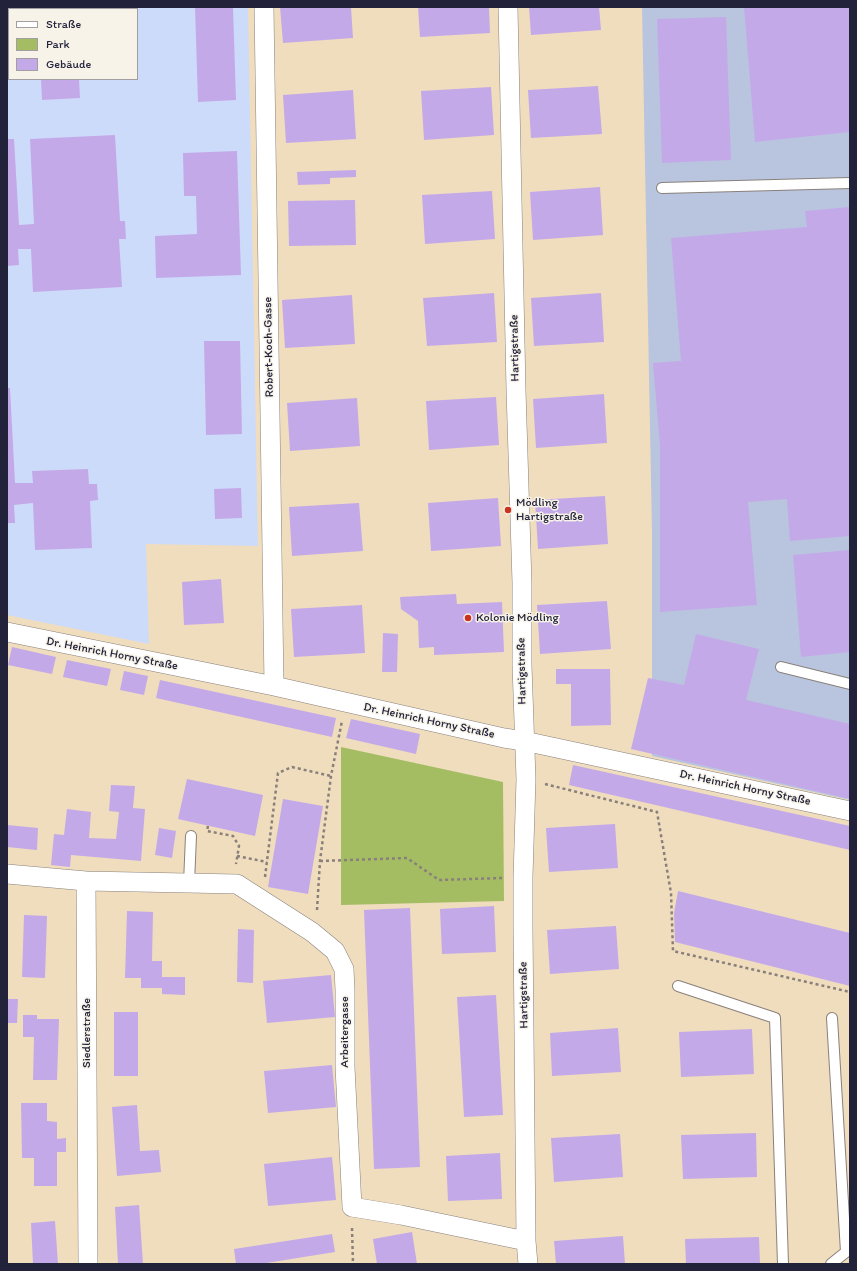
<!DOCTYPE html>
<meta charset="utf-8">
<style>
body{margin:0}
#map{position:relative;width:857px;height:1271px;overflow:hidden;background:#f0ddbd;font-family:Itim,sans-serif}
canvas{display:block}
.frame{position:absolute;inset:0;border:8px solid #22223b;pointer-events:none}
.legend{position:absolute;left:8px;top:8px;width:130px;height:72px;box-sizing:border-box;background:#f7f3e8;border:1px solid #a29fa3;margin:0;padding:5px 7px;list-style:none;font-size:12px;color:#22223b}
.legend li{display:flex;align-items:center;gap:8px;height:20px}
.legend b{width:20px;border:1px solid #a29fa3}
</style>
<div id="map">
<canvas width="857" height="1271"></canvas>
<div class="frame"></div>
<ul class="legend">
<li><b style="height:5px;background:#fff"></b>Straße</li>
<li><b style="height:11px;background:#a4bd63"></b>Park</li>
<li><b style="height:11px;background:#c4a9e9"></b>Gebäude</li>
</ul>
</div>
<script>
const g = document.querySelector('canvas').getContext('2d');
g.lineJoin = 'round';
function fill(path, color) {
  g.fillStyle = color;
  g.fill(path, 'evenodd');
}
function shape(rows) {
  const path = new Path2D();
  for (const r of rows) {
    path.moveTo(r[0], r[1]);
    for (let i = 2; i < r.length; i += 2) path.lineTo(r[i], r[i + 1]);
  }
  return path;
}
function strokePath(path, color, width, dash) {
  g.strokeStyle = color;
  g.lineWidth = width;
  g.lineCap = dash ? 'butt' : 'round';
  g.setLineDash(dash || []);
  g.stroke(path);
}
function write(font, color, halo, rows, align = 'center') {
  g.font = font + ' Itim,sans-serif';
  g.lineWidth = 3;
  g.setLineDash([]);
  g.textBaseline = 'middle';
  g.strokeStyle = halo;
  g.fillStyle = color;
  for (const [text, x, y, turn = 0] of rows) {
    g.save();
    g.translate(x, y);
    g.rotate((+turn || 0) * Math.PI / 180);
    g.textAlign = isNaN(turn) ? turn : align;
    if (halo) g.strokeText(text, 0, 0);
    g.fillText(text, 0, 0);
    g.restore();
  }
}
fill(shape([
 [7,7,248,7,258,546,146,544,149,644,7,615],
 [9,9,137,9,137,79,9,79]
]), '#cddbfa');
fill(shape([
 [642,7,850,7,850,800,652,756,652,533]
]), '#b9c5de');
fill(shape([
 [341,747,503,782,504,901,341,905]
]), '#a4bd63');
fill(shape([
 [37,7,75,7,75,9,38,9],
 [195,7,233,7,236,100,198,102],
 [280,7,351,7,353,38,283,43],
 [418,7,489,7,490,33,420,37],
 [529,7,599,7,601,30,531,35],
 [744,7,850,7,850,132,755,142],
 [726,17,731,160,662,163,657,19],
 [41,79,79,79,80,98,42,100],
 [598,86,602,134,531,138,528,90],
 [491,87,494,135,424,140,421,91],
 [353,90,356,139,286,143,283,95],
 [115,135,120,221,125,221,126,239,119,239,122,287,33,292,31,249,18,249,19,265,7,266,7,139,14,139,19,225,34,224,30,139],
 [237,151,241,275,156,278,155,236,197,234,196,196,184,196,183,153],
 [356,170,356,177,330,178,330,184,298,185,297,172],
 [600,187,603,235,533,240,530,192],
 [492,191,495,239,425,244,422,195],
 [355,200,356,245,289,246,288,201],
 [850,207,850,536,790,541,787,499,748,502,757,605,660,612,660,446,653,363,681,361,671,238,807,227,805,211],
 [494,293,497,342,427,346,423,298],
 [601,293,604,342,534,346,531,298],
 [352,295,355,344,285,348,282,300],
 [204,341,240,341,242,434,206,435],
 [7,388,10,388,15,483,33,483,32,471,88,469,89,484,97,484,98,500,90,501,92,548,35,550,33,503,14,505,15,523,7,523],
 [604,394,607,443,536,448,533,399],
 [496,397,499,445,429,450,426,401],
 [357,398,360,446,290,451,287,403],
 [241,488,242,518,215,519,214,489],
 [605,496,608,544,538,549,535,500],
 [498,498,501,546,431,551,428,503],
 [359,503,363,551,292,556,289,507],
 [850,550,850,652,801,657,793,555],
 [221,579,224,623,184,625,182,582],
 [456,594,457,604,502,602,504,652,434,655,434,647,419,648,418,621,401,609,400,597],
 [607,601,611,649,540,654,537,605],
 [362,605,365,653,294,657,291,609],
 [383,633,398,634,397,672,382,672],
 [696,634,759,649,746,700,850,724,850,799,631,749,648,678,684,685],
 [12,647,56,657,52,674,8,665],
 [67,660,111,669,107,686,63,677],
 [556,669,610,669,611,725,571,726,571,684,556,684],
 [124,671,148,676,144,695,120,690],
 [160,680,336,718,332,737,156,698],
 [351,719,420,734,416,754,346,738],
 [573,765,850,826,850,850,569,785],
 [187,779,263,795,255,836,178,819],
 [111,785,135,786,133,808,145,809,141,861,71,855,70,867,51,865,54,834,64,835,67,809,91,812,89,838,116,839,119,812,109,811],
 [283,799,323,806,308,894,268,887],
 [615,824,618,868,549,872,546,828],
 [7,825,38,828,37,850,7,847],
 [159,828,176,831,172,858,155,855],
 [678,891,850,933,850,986,675,942,674,913],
 [494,906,496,952,442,954,440,909],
 [410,908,420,1167,374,1169,364,910],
 [127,911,153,912,152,961,162,961,162,977,185,977,185,995,162,994,162,988,141,988,141,978,125,978],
 [24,915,47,916,45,978,22,977],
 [616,926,619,969,550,974,547,930],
 [238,929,254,930,253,983,237,982],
 [331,975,335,1017,267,1023,263,981],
 [496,995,503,1115,464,1117,457,997],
 [7,999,18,999,17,1023,7,1023],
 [114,1012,138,1012,138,1076,114,1076],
 [23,1015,37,1015,37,1019,59,1019,57,1080,33,1080,34,1037,23,1037],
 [618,1028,621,1072,552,1076,550,1033],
 [752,1029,754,1074,681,1077,679,1032],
 [332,1065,336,1107,268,1113,264,1071],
 [21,1103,47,1103,47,1121,57,1122,57,1139,66,1138,66,1152,57,1152,57,1186,34,1186,34,1158,22,1158],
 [137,1105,140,1151,159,1150,161,1172,117,1176,112,1107],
 [756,1133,757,1177,683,1179,681,1135],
 [620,1134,623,1177,554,1182,551,1138],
 [500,1153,502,1199,448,1201,446,1156],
 [332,1157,336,1200,268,1206,264,1164],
 [139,1205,143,1264,118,1264,115,1207],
 [55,1221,58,1264,33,1264,31,1223],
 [412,1232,417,1264,377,1264,373,1239],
 [332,1234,335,1252,260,1264,236,1264,234,1249],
 [623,1236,625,1264,556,1264,554,1241],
 [759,1237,760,1264,686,1264,685,1239]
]), '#c4a9e9');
const service = shape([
 [662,188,850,183],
 [781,667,850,684],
 [189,883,191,836],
 [678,986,775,1018,783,1264],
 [831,1264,846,1252,832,1018]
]);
const minor = shape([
 [264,7,274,686],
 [508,7,516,390,522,583,522,665,526,779,523,877,523,927,526,1241,528,1264],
 [7,632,274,686,504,738,524,741,850,811],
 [7,874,86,881,237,884,312,932,335,951,344,969,345,990,345,1067,352,1207,401,1215,526,1241],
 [86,881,88,1264]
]);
strokePath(service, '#89807c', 12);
strokePath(minor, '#89807c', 20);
strokePath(shape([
 [545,784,657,812,671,893,673,951,850,992],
 [208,826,207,831,233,836,239,846,236,864],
 [237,856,267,862],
 [320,861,407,858,439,880,502,878],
 [265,877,278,773,292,767,331,776],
 [317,910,320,861,331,776,342,721],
 [352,1228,353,1264]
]), '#89807c', 2.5, [3, 3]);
strokePath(service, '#fff', 10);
strokePath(minor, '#fff', 19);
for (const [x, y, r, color] of [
 [508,510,4,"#c8321e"],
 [468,618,4,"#c8321e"]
]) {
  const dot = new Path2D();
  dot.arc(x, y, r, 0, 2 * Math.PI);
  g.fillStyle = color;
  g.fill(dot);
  strokePath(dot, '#f7f3e8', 1.5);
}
write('12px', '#22223b', '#f7f3e8', [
 ["Robert-Koch-Gasse",269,347,-91],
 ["Hartigstraße",515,348,-91],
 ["Dr. Heinrich Horny Straße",112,654,11],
 ["Hartigstraße",522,671,-91],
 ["Dr. Heinrich Horny Straße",429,721,12],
 ["Dr. Heinrich Horny Straße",745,788,12],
 ["Hartigstraße",524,995,-91],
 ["Arbeitergasse",345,1032,-90],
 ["Siedlerstraße",87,1033,-90]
]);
write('12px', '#22223b', '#f7f3e8', [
 ["Mödling",516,503],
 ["Hartigstraße",516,517],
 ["Kolonie Mödling",476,618]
], 'left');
</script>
